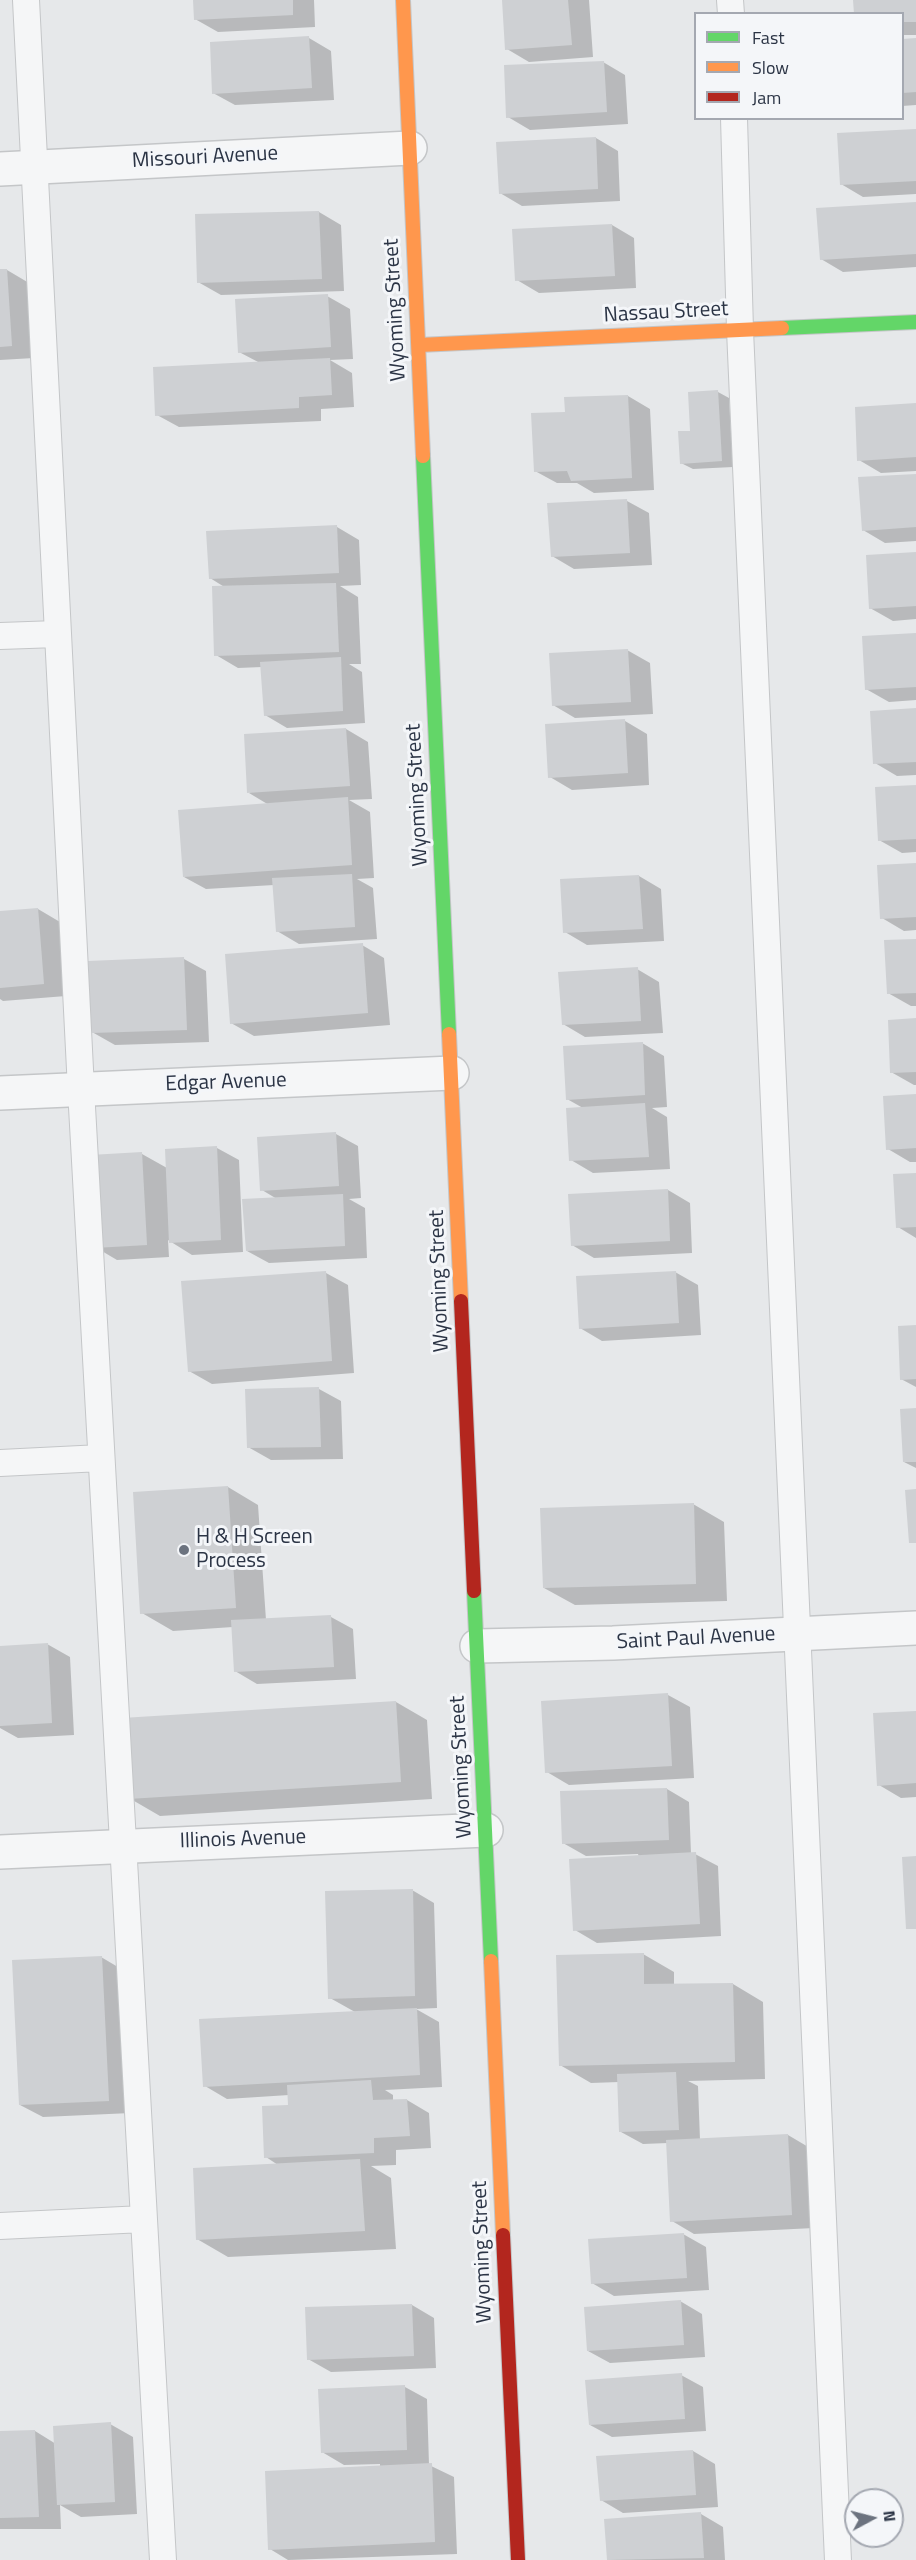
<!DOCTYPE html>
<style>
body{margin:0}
#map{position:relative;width:916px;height:2560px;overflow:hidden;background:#e6e8ea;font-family:"Titillium Web",sans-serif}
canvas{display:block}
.legend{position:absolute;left:694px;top:12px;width:210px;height:108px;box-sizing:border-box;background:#f4f6f9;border:2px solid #a4a8b1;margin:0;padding:8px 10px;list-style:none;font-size:18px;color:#2b3445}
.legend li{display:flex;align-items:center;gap:12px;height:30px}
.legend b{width:30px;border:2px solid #a4a8b1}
.north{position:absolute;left:844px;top:2488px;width:60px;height:60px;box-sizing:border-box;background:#f4f6f9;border:2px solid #a4a8b1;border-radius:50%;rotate:83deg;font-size:16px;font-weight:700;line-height:24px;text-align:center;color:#2b3445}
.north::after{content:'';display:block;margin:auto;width:21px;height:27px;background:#6c737f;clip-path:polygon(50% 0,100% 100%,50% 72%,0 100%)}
</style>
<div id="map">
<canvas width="916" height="2560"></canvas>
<ul class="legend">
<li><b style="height:8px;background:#63d668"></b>Fast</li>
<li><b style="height:8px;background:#ff974d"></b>Slow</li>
<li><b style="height:8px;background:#b3261e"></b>Jam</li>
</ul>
<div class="north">N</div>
</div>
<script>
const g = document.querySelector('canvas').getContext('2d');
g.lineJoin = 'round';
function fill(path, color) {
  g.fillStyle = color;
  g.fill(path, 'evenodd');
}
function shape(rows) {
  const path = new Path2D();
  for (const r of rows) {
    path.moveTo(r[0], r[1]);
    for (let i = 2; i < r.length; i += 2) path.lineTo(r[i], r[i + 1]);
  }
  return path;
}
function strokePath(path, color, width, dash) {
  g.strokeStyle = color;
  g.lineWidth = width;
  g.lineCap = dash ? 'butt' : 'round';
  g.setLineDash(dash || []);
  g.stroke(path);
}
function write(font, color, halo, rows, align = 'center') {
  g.font = font + ' "Titillium Web",sans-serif';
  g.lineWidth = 6;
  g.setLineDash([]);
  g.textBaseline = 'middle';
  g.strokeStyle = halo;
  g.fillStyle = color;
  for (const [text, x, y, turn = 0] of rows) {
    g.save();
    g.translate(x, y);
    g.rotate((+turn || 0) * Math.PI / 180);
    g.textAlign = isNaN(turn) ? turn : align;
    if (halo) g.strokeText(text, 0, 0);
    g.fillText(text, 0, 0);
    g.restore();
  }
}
fill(shape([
 [194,0,314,0,315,27,218,32,195,19],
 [504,0,589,0,593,57,529,62,507,49],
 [854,0,916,0,916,35,902,35,902,14],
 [309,38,331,51,334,100,235,105,213,93],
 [902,40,916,40,916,105,902,106],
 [603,62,625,75,628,124,530,130,508,117],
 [916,130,916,194,863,197,841,184],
 [596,138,618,151,620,201,522,206,500,193],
 [916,203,916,267,843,272,821,259],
 [319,212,341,225,344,291,221,295,198,282],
 [612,225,634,238,636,288,539,293,517,280],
 [7,270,29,283,34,358,0,360,0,271],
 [327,296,350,309,353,359,330,360,352,373,354,407,321,409,321,421,179,427,157,415,260,363,239,352],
 [718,392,729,398,733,467,693,469,681,463,691,432],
 [628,396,650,409,654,490,594,493,577,483,557,483,535,471,567,413],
 [916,405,916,471,881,473,859,460],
 [916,475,916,541,885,543,863,530],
 [627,501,649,513,652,565,574,569,552,556],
 [337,527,359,540,361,585,340,586,358,597,361,664,349,664,362,672,365,723,287,728,265,715,262,667,238,668,216,655,226,588,210,578],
 [916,554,916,619,893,621,870,608],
 [916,635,916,700,889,702,866,689],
 [627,650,650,663,653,714,575,718,553,705],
 [916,709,916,775,897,776,875,763],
 [625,721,647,734,649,785,572,790,550,777],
 [346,729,368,742,372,799,349,800,370,812,374,878,357,879,373,888,377,939,299,944,277,931,274,885,206,889,184,877,269,805,249,793],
 [916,787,916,852,902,853,879,840],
 [916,864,916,930,904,931,882,918],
 [639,876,661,889,664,941,587,945,565,932],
 [38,909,60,922,66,996,3,1001,0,999,0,912],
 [916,940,916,1006,911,1006,888,993],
 [362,945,384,958,390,1025,254,1036,231,1023],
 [184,959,206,971,209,1042,115,1045,92,1032],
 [637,969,659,982,663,1033,585,1037,563,1024],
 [916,1020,916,1085,914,1085,891,1072],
 [642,1043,664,1056,667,1107,652,1108,667,1117,670,1169,593,1173,571,1160,583,1108,567,1099],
 [916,1096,916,1162,910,1162,888,1149],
 [336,1134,358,1146,361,1198,349,1199,365,1208,367,1258,269,1263,247,1251,277,1199,262,1190],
 [217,1148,239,1160,243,1252,192,1255,168,1240,169,1257,117,1260,95,1247,142,1154,167,1168],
 [916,1175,916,1238,898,1227],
 [668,1190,690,1203,692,1253,594,1258,572,1245],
 [675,1272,698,1285,701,1335,602,1341,580,1328],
 [326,1273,348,1285,354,1373,212,1384,189,1371],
 [916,1326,916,1387,901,1379],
 [319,1389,341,1401,343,1459,271,1460,248,1447],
 [916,1410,916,1468,904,1462],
 [228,1487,258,1505,266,1620,331,1617,353,1629,356,1679,257,1684,235,1671,233,1627,173,1631,142,1613],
 [693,1504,724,1522,727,1601,575,1605,544,1588],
 [47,1644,70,1657,74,1735,18,1738,0,1728,0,1647],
 [668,1695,690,1707,694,1778,569,1785,547,1772],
 [396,1702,427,1720,432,1799,160,1816,129,1798],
 [916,1712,916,1797,901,1798,879,1785],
 [667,1789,689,1802,691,1854,695,1854,718,1866,721,1936,597,1943,575,1930,639,1857,638,1854,586,1856,563,1843,562,1792],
 [412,1890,434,1903,437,2008,416,2009,439,2022,442,2087,385,2090,393,2095,393,2101,407,2100,429,2113,431,2148,396,2150,396,2165,371,2166,391,2178,396,2249,228,2257,197,2239,278,2165,266,2157,289,2107,289,2095,227,2099,205,2086,355,2012,330,1998],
 [643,1954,674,1972,674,1985,733,1984,763,2002,765,2079,688,2081,698,2086,700,2140,788,2135,810,2148,814,2228,694,2234,672,2221,668,2143,643,2144,621,2132,619,2082,591,2083,560,2065],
 [101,1957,123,1970,131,2113,43,2117,20,2105],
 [683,2234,706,2247,709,2290,614,2296,592,2283],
 [680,2301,702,2314,705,2357,610,2363,588,2351],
 [412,2305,434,2318,436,2368,331,2372,308,2359],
 [681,2375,703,2387,706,2431,612,2437,590,2425],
 [405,2387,427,2399,429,2465,454,2477,457,2554,288,2560,270,2549,380,2467,380,2464,344,2465,322,2452],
 [110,2424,133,2437,137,2514,81,2517,60,2505,61,2529,0,2529,0,2433,35,2431,56,2444],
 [693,2451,715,2464,718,2507,623,2513,601,2500],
 [701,2514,723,2527,725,2560,608,2560,606,2520]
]), '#0003');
fill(shape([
 [193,0,293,0,293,15,194,20],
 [502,0,568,0,572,45,505,50],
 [853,0,916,0,916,22,902,22,902,14,854,14],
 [309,36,312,88,212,94,210,42],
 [916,38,916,92,902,93,902,39],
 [604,61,607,112,506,118,504,65],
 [916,129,916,181,840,185,837,133],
 [596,137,598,189,499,194,496,142],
 [916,202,916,254,820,260,816,208],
 [319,211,322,279,197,283,195,214],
 [612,224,615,276,515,281,512,229],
 [0,269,7,269,12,346,0,347],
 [328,294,331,347,238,353,235,299],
 [330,358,332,395,299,397,299,408,155,416,153,367],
 [718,390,722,461,680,464,678,431,690,431,688,392],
 [628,395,632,478,571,481,567,471,534,472,531,413,565,412,564,397],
 [916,403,916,457,857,461,855,407],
 [916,474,916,527,862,531,858,477],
 [627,499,630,553,551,557,547,503],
 [337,525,339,573,209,579,206,531],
 [916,552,916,606,869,609,866,555],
 [336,583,339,652,214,656,212,586],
 [916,633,916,687,865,690,862,636],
 [628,649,631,702,552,706,549,653],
 [341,657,343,711,264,716,260,662],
 [916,708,916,762,873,764,870,711],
 [625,719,628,773,548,778,545,724],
 [346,728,350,786,247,793,244,734],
 [916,785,916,839,878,841,875,787],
 [348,797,352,865,183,877,178,810],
 [916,863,916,917,880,919,877,865],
 [352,874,355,927,276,932,272,878],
 [639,875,643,929,563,933,560,879],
 [38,908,44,984,0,988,0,911],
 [916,939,916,993,887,994,884,940],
 [363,943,368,1013,230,1024,225,954],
 [184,957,187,1030,91,1033,88,961],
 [638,967,641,1021,562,1025,558,972],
 [916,1018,916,1072,890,1073,888,1020],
 [643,1042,645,1095,566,1100,563,1046],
 [916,1094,916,1148,886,1150,883,1096],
 [645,1103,649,1157,569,1161,566,1108],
 [336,1132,339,1186,260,1191,257,1137],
 [217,1146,221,1240,169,1243,165,1149],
 [142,1152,147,1245,94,1248,90,1155],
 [916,1173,916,1227,896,1228,893,1174],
 [668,1189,670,1241,571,1246,568,1194],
 [343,1194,345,1246,246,1251,242,1199],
 [326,1271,332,1361,188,1372,181,1281],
 [676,1271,679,1323,579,1329,576,1276],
 [916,1325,916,1379,900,1380,898,1326],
 [319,1387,321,1447,247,1448,245,1389],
 [916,1408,916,1462,903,1462,900,1409],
 [228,1486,236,1608,140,1614,133,1492],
 [916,1489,916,1543,909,1543,905,1490],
 [694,1503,696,1584,543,1588,540,1508],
 [331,1615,334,1667,234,1672,231,1620],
 [48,1643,52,1723,0,1726,0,1646],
 [668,1693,672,1766,545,1773,541,1701],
 [396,1701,401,1782,128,1799,122,1718],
 [916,1711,916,1783,877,1786,873,1713],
 [667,1788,669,1840,562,1844,560,1791],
 [696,1852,700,1924,573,1931,569,1859],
 [916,1856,916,1929,906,1929,902,1857],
 [413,1889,415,1996,328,1999,325,1891],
 [644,1953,644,1984,733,1983,735,2062,559,2066,556,1955],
 [102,1956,109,2101,19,2105,12,1960],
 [417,2008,420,2075,203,2087,199,2019],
 [676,2072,679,2130,619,2132,617,2074],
 [371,2080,373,2100,407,2099,410,2136,374,2138,374,2153,264,2158,262,2106,288,2105,287,2085],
 [788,2134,792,2215,670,2222,666,2140],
 [360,2159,365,2231,196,2240,193,2168],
 [684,2233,687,2278,591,2284,588,2239],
 [681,2300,684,2345,587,2351,584,2307],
 [412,2304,414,2356,307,2360,305,2307],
 [682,2373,685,2419,589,2425,585,2380],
 [405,2385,407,2450,321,2453,318,2389],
 [111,2422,115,2502,57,2505,53,2426],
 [35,2430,39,2517,0,2518,0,2431],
 [693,2450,696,2495,600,2501,596,2456],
 [432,2463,435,2542,268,2550,265,2471],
 [701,2512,704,2558,607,2560,604,2519]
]), '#ced0d3');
const lane = shape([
 [26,0,81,1089,163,2560],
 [730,0,731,14],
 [734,118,740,330,838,2560],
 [0,636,57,634],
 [0,1463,101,1458],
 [0,2226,143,2219]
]);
const street = shape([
 [0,169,410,148],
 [0,1093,452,1073],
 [477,1646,613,1643,916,1628],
 [0,1852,486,1830]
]);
const fast = shape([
 [782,328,916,322],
 [423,456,449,1034],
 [474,1591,491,1961]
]);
const slow = shape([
 [403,0,423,456],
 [419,345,782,328],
 [449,1034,461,1301],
 [491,1961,503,2235]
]);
const jam = shape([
 [461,1301,474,1591],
 [503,2235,518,2560]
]);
strokePath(lane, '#c4c6c8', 28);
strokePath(street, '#c4c6c8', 36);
strokePath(fast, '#c4c6c8', 16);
strokePath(slow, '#c4c6c8', 16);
strokePath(jam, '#c4c6c8', 16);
strokePath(lane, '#f5f6f7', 26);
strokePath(street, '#f5f6f7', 33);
strokePath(fast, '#63d668', 14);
strokePath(slow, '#ff974d', 14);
strokePath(jam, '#b3261e', 14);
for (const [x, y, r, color] of [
 [184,1550,6,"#6c737f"]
]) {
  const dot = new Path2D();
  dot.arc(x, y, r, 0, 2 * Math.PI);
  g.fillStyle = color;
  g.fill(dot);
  strokePath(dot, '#f4f6f9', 2);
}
write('21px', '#2b3445', '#f4f6f9', [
 ["Missouri Avenue",205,158,-3],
 ["Wyoming Street",396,310,-93],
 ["Nassau Street",666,313,-3],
 ["Wyoming Street",418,795,-93],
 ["Edgar Avenue",226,1083,-2],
 ["Wyoming Street",440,1281,-92],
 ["Saint Paul Avenue",696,1639,-3],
 ["Wyoming Street",462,1767,-93],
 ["Illinois Avenue",243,1840,-2],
 ["Wyoming Street",483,2252,-92]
]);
write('21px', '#2b3445', '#f4f6f9', [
 ["H & H Screen",196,1538],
 ["Process",196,1562]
], 'left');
</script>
